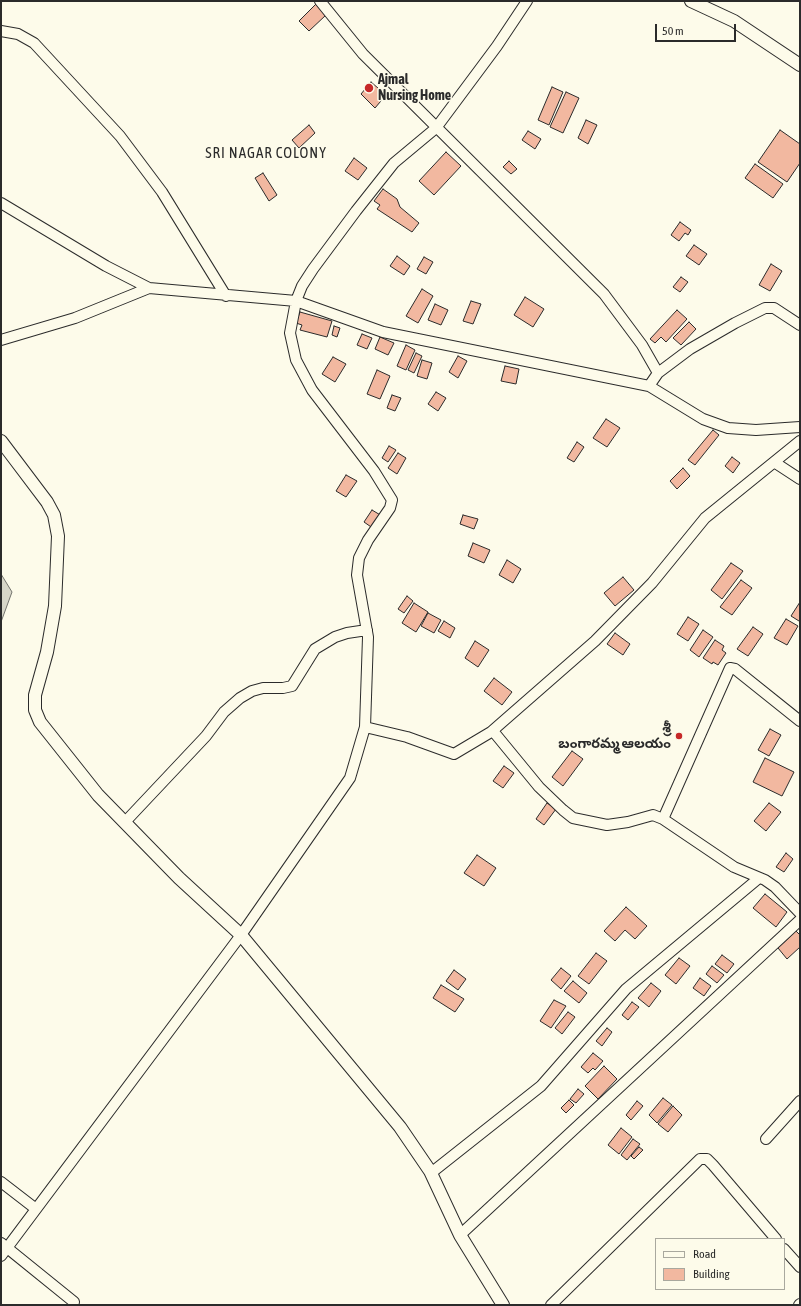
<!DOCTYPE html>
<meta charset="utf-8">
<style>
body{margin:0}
#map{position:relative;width:801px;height:1306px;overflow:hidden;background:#fdfbea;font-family:"Asap Condensed",sans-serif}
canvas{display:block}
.frame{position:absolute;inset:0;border:2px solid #2b2b2b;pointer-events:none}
.legend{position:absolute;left:655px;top:1238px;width:130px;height:52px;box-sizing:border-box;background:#fdfbea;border:1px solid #a9a89e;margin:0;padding:5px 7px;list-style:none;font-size:12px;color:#2b2b2b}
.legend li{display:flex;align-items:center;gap:8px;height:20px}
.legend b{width:20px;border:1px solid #a9a89e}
.scale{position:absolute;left:655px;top:24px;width:81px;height:18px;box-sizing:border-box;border:2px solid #2b2b2b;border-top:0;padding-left:5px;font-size:12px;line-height:14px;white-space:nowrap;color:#2b2b2b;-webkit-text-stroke:3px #fdfbea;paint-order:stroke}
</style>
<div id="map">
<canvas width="801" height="1306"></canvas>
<div class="frame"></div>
<ul class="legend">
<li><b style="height:5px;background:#fdfbea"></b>Road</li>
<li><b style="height:11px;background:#f2b8a0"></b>Building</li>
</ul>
<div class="scale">50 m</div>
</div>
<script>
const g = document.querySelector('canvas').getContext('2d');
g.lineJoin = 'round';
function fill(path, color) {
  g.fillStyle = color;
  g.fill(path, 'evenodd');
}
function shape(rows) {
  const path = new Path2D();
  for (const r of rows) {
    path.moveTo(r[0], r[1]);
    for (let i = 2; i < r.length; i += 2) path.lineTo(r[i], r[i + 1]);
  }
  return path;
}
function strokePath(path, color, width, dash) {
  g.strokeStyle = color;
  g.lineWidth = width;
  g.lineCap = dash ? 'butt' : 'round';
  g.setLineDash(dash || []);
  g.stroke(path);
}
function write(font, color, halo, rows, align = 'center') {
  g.font = font + ' "Asap Condensed","Noto Sans Telugu",sans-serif';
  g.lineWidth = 3;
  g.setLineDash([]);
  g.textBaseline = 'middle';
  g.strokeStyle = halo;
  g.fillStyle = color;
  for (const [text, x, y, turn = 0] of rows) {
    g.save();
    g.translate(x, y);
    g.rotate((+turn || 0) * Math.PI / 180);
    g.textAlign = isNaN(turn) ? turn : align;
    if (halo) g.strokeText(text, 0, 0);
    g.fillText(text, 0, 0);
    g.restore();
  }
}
const water = shape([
 [1,574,12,592,1,622,1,574]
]);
fill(water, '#d8d7c9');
strokePath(water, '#74746e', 1);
const building = shape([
 [316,4,326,15,309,31,299,21,316,4],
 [371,82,386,95,375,108,361,94,371,82],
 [552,87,563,92,549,125,538,120,552,87],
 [566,92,579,98,563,133,550,127,566,92],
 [586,120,597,125,588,144,578,138,586,120],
 [309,125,315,133,299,148,292,140,309,125],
 [780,130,800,144,800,163,787,182,758,162,780,130],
 [528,131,541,139,535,149,522,140,528,131],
 [446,152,461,166,434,195,419,181,446,152],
 [354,158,367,168,358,180,345,171,354,158],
 [509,161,517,169,511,174,503,167,509,161],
 [755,164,783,184,773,198,745,178,755,164],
 [263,173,277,195,269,201,255,178,263,173],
 [383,189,397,199,400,207,419,223,412,232,377,209,380,205,374,201,383,189],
 [680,222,691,230,688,235,685,233,679,241,671,235,680,222],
 [694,245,707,254,699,265,686,256,694,245],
 [397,256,410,266,404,275,390,266,397,256],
 [424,257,433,262,426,274,417,269,424,257],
 [771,264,782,271,770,291,759,285,771,264],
 [681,277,688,282,680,292,673,287,681,277],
 [422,289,433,296,418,323,406,316,422,289],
 [525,297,544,309,533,327,514,315,525,297],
 [471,301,481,304,473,324,463,321,471,301],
 [435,304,448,310,441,325,428,320,435,304],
 [677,310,687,319,666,342,661,337,655,343,650,339,677,310],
 [300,312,332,321,327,337,300,330,302,325,296,323,300,312],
 [689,322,696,329,681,345,673,338,689,322],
 [334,326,340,328,337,337,332,335,334,326],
 [362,334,372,338,367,349,357,345,362,334],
 [380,337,394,343,388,355,375,349,380,337],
 [406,345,415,350,406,370,397,366,406,345],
 [416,353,422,356,414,373,408,370,416,353],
 [458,356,467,361,458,378,449,372,458,356],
 [333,357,346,364,335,382,322,374,333,357],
 [422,360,432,363,427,379,417,376,422,360],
 [505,366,519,369,516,384,501,381,505,366],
 [377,370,390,376,380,399,367,394,377,370],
 [436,392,446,398,438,411,428,404,436,392],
 [392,395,401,398,395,411,387,408,392,395],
 [606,419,620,428,607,447,593,438,606,419],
 [713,430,719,435,695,465,688,460,713,430],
 [577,442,584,447,574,462,567,458,577,442],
 [389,446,396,450,388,462,382,458,389,446],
 [398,453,406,458,397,474,388,468,398,453],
 [732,457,740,463,733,473,725,466,732,457],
 [683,468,690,476,677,489,670,481,683,468],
 [346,475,357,481,346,497,336,491,346,475],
 [372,510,382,516,374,529,364,522,372,510],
 [463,515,478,519,474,529,460,524,463,515],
 [473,543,490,550,484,563,468,556,473,543],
 [507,560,521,569,513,583,499,575,507,560],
 [731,563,743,571,722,599,711,590,731,563],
 [623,577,634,590,615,606,604,593,623,577],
 [741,580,752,588,732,615,720,607,741,580],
 [407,596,413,601,404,613,398,609,407,596],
 [800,602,800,620,799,621,791,616,800,602],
 [414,603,428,612,416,632,402,623,414,603],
 [428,613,441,620,434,633,421,626,428,613],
 [688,617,699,624,688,641,677,634,688,617],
 [786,619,798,626,787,645,774,638,786,619],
 [444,621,455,628,450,638,438,631,444,621],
 [753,627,763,634,748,656,737,649,753,627],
 [703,630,713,637,699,657,690,650,703,630],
 [615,633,630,644,623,655,607,644,615,633],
 [715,640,724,646,722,650,726,653,718,665,713,662,712,664,703,658,715,640],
 [475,641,489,650,478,667,465,658,475,641],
 [494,678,512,692,502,705,484,691,494,678],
 [770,729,781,735,769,756,758,750,770,729],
 [572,751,583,759,563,786,552,777,572,751],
 [765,758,794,772,782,796,753,782,765,758],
 [504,766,514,773,503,788,493,781,504,766],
 [547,803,556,809,544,825,536,819,547,803],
 [769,803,781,812,766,831,754,821,769,803],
 [786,853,793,859,784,872,776,867,786,853],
 [477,855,496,868,484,886,464,873,477,855],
 [765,894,787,912,776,927,753,908,765,894],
 [626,907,647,926,635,939,625,930,615,941,604,931,626,907],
 [796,931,800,935,800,947,787,959,778,948,796,931],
 [596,953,607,961,589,984,578,976,596,953],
 [722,955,734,964,727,973,715,964,722,955],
 [679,958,690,966,676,984,665,975,679,958],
 [712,966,724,975,717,983,706,974,712,966],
 [561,968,571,976,561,989,551,980,561,968],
 [454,970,466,979,458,990,446,981,454,970],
 [700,978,711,986,704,996,693,988,700,978],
 [573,981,587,993,579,1003,564,991,573,981],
 [651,983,661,991,649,1007,638,998,651,983],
 [441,985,464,999,455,1012,433,998,441,985],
 [554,1000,566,1006,551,1028,540,1021,554,1000],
 [632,1002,639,1007,628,1020,622,1015,632,1002],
 [568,1012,575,1017,562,1034,555,1028,568,1012],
 [607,1028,612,1032,602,1046,596,1041,607,1028],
 [593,1053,603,1061,595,1070,593,1068,588,1073,581,1067,593,1053],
 [604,1066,617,1079,598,1099,585,1086,604,1066],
 [578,1089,584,1094,576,1103,570,1099,578,1089],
 [663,1098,672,1105,657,1123,649,1115,663,1098],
 [569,1100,574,1105,566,1113,561,1108,569,1100],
 [637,1101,643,1106,631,1120,626,1115,637,1101],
 [673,1106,682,1115,668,1132,658,1124,673,1106],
 [621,1128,632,1137,619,1154,608,1145,621,1128],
 [633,1139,640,1144,627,1160,621,1155,633,1139],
 [639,1147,643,1150,634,1159,631,1156,639,1147]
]);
fill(building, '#f2b8a0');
strokePath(building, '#2b2b2b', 1);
const minor = shape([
 [320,1,363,54,604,294,642,345,658,373,649,386],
 [1,31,18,34,34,43,120,136,162,192,226,296],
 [1,203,106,266,149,288,296,301,383,332,649,386,703,419,728,428,756,430,800,427],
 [1,340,75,318,149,288],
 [658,373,690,349,735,323,765,308,774,308,800,325],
 [774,462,800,479],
 [365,727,407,737,454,754,491,732,595,641,652,583,705,518,800,441],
 [493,731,539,787,563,810,573,818,607,825,628,822,653,815,663,819,734,867,765,880,775,887,800,913],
 [663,819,730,668,735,669,800,721],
 [125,822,206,736,224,712,240,698,252,691,263,688,283,688,292,686,315,649,335,637,347,633,367,630],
 [766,1139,800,1101],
 [431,1173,541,1086,626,989,759,878],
 [1,1182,36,1209],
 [460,1235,800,920],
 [1,1243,74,1302],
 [784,1249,800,1267],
 [1,1256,241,935,350,778,365,727,368,637,357,575,359,558,368,540,390,508,392,500,374,471,312,390,296,360,290,333,296,301,302,286,313,269,356,211,394,163,436,128,497,46,527,1],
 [551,1305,700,1159,707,1159,713,1165,776,1239],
 [799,1305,800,1304]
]);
const tertiary = shape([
 [691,1,734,21,800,65],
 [1,441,47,502,54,515,58,536,55,606,47,652,35,695,35,710,40,722,98,795,179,878,241,935,400,1127,430,1171,460,1235,503,1305]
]);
strokePath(minor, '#2b2b2b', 12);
strokePath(tertiary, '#2b2b2b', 14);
strokePath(minor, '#fdfbea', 10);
strokePath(tertiary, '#fdfbea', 12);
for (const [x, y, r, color] of [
 [369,88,5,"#c62828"],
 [679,736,4,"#c62828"]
]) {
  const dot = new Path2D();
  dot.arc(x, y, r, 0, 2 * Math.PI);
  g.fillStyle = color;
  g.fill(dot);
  strokePath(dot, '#fdfbea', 1.5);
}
write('bold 14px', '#2b2b2b', '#fdfbea', [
 ["Ajmal",378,80],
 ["Nursing Home",378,96],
 ["శ్రీ",671,728,"right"],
 ["బంగారమ్మ ఆలయం",671,744,"right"]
], 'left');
g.letterSpacing = '1px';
write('15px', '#2b2b2b', '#fdfbea', [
 ["SRI NAGAR COLONY",266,153]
]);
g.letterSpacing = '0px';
</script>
